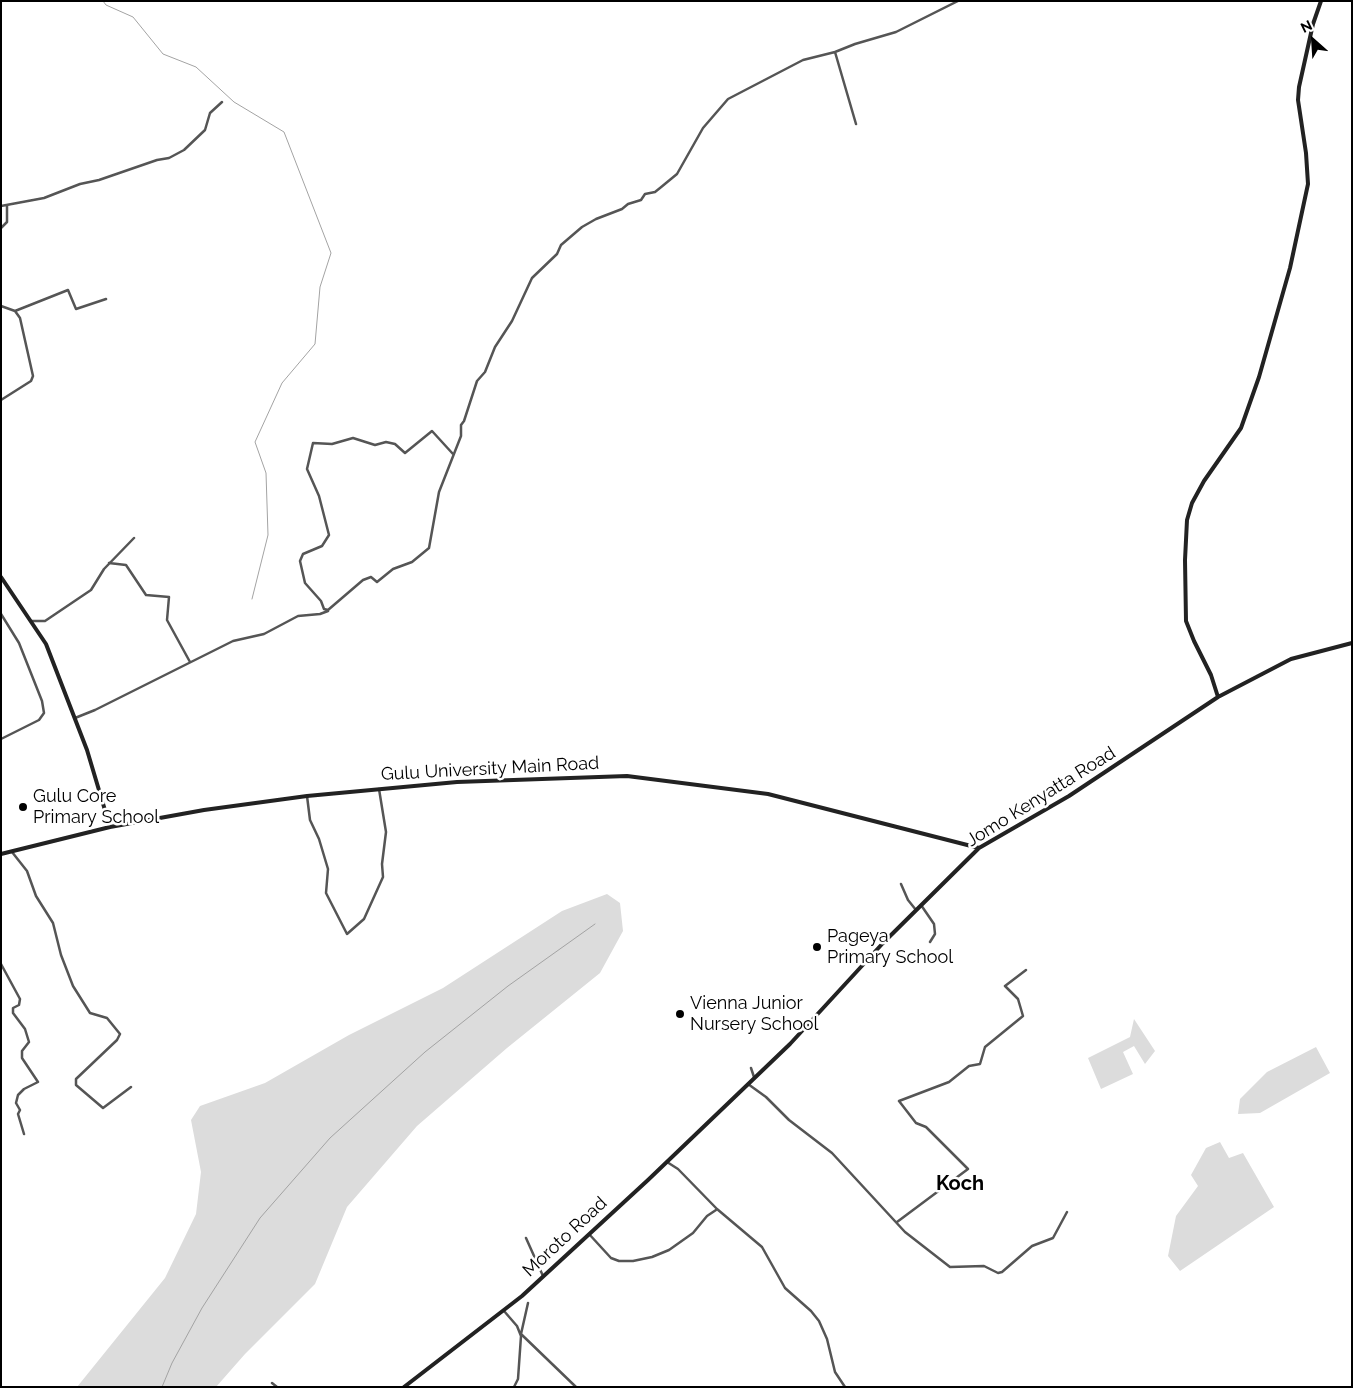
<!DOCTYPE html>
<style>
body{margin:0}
#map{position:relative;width:1353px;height:1388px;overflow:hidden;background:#fff;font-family:Raleway,sans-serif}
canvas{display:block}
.frame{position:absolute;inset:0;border:2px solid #000;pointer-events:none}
.north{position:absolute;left:1288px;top:15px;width:50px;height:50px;-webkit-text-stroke:4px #fff;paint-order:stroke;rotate:334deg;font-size:14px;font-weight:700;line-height:20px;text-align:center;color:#000}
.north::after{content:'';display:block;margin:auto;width:18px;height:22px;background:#000;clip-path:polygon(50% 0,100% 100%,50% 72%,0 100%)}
</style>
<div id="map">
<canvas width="1353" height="1388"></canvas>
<div class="frame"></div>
<div class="north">N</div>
</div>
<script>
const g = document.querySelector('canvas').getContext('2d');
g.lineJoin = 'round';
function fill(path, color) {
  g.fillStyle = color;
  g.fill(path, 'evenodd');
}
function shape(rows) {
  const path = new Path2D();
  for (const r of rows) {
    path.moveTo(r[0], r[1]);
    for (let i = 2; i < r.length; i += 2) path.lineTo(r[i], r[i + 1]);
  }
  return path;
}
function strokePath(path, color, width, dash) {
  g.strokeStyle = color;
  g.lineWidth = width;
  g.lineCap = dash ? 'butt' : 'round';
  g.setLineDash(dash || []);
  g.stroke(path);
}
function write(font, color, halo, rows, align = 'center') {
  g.font = font + ' Raleway,sans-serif';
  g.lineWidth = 5;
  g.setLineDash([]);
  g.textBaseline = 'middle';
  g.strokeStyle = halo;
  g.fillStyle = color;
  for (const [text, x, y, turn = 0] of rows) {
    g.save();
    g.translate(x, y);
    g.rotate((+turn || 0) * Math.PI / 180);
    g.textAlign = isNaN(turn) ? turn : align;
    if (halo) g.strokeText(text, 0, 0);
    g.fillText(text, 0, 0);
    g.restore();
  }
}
fill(shape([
 [607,894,620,903,623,931,600,973,507,1048,417,1126,347,1207,315,1284,245,1354,216,1387,77,1387,165,1278,196,1214,201,1172,191,1120,200,1106,265,1083,349,1035,443,988,562,911],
 [1134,1019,1155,1051,1145,1064,1134,1046,1123,1052,1133,1074,1101,1089,1088,1058,1130,1037],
 [1316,1047,1330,1073,1260,1113,1238,1114,1240,1099,1267,1072],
 [1220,1142,1229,1158,1243,1153,1274,1207,1180,1271,1168,1256,1176,1216,1198,1186,1191,1175,1206,1148]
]), '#dcdcdc');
strokePath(shape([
 [103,1,106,5,133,17,163,54,196,67,234,102,284,132,331,253,320,287,315,344,282,383,255,442,266,473,268,535,252,599],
 [162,1387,172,1363,202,1308,260,1218,330,1138,425,1052,508,986,595,924]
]), '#a3a3a3', 1);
strokePath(shape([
 [856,124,835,52,855,44,896,32,958,1],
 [1,206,44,198,80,184,99,180,157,160,169,158,184,150,205,130,210,113,222,102],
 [1,228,7,222,7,205],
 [1,306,15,311,68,290,76,309,106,299],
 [1,400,31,381,33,376,20,318,15,311],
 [453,454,432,431,405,453,395,444,386,442,375,445,353,438,332,444,313,443,307,469,319,496,329,535,322,546,303,554,300,561,305,583,321,601,324,609,328,610,363,580,371,577,377,582,393,569,412,562,429,548,439,492,461,436,461,425,464,421,477,381,485,372,495,347,512,321,532,278,557,254,561,245,582,227,596,219,622,209,628,204,641,200,645,194,655,192,660,188,677,174,703,128,728,99,803,60,835,52],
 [109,563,126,565,146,595,169,597,167,620,190,662],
 [1,614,19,643,42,701,44,713,39,720,1,739],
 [32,621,45,621,91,590,104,569,134,538],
 [75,718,95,710,233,641,264,634,298,616,320,614,328,611],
 [307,796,310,820,319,839,328,869,326,893,347,934,364,919,383,877,382,864,386,832,379,789],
 [12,852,27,871,36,896,53,923,61,955,73,986,90,1013,107,1018,120,1034,117,1040,76,1079,76,1085,103,1108,131,1087],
 [901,884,908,900,916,910],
 [921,905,934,924,935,934,930,942],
 [1,964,20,999,19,1005,13,1008,13,1013,25,1029,29,1042,22,1051,22,1058,38,1082,24,1089,18,1095,16,1103,20,1110,18,1114,24,1134],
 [751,1068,754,1077],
 [748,1084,766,1097,789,1120,832,1153,905,1232,950,1267,984,1266,998,1273,1002,1272,1032,1246,1053,1238,1067,1212],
 [667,1162,678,1169,717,1209,762,1247,785,1288,811,1311,819,1321,827,1339,835,1372,845,1387],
 [897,1222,968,1169,926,1127,916,1123,899,1101,949,1082,969,1066,980,1064,985,1047,1023,1016,1018,999,1005,986,1026,970],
 [589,1234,611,1258,619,1261,633,1261,652,1257,669,1250,693,1233,707,1216,716,1210],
 [526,1238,543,1276],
 [528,1303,521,1334,576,1387],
 [504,1311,517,1326,521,1336,518,1379,514,1387],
 [272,1383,277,1387]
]), '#555', 2.5);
strokePath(shape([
 [1,577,46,644,87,750,110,827],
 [1218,697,1211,675,1194,641,1186,621,1185,560,1187,520,1192,503,1204,481,1241,428,1259,377,1290,268,1308,184,1306,153,1298,100,1299,87,1313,24,1321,1],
 [1,854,110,827,204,810,307,796,457,782,627,776,768,794,979,848],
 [404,1387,522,1296,648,1180,790,1044,883,943,979,848,1069,796,1218,697,1291,659,1352,643]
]), '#222', 4);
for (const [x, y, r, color] of [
 [23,807,5,"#000"],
 [817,947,5,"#000"],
 [680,1014,5,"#000"]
]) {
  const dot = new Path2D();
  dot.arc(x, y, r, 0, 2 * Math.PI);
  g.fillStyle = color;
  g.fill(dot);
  strokePath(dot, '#fff', 2);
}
write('18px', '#000', '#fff', [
 ["Gulu University Main Road",490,769,-3],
 ["Jomo Kenyatta Road",1041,797,-32],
 ["Moroto Road",565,1237,-43]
]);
write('18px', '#000', '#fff', [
 ["Gulu Core",33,797],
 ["Primary School",33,818],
 ["Pageya",827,937],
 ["Primary School",827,958],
 ["Vienna Junior",690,1004],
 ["Nursery School",690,1025]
], 'left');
write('bold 20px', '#000', '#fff', [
 ["Koch",960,1184]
]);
</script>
